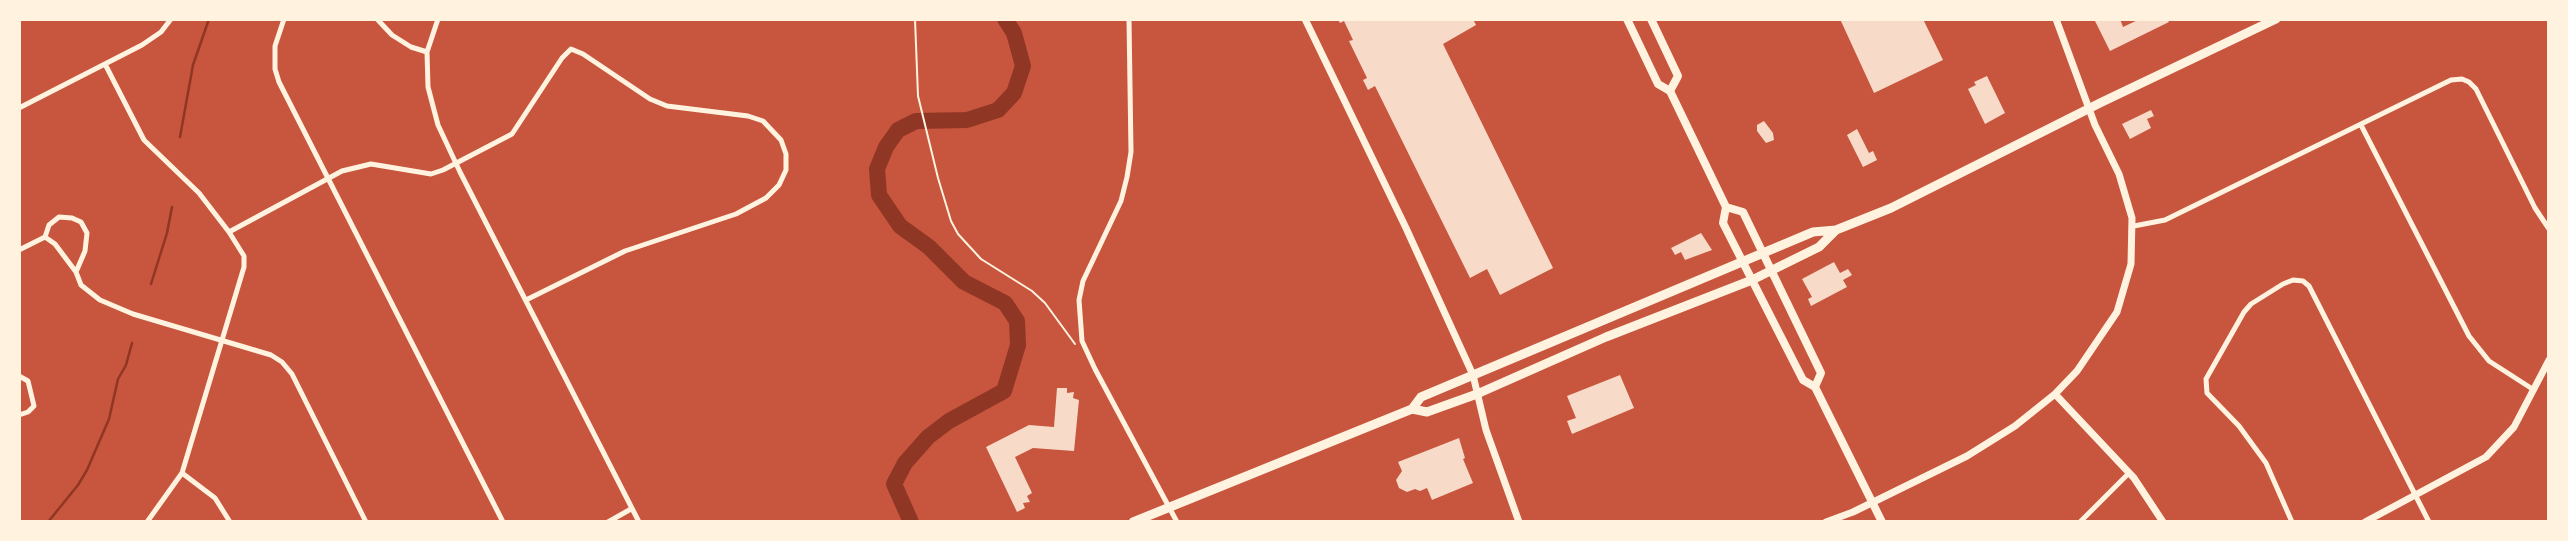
<!DOCTYPE html>
<style>
body{margin:0}
#map{position:relative;width:2568px;height:541px;overflow:hidden;background:#c8553d;font-family:Lora,serif}
canvas{display:block}
.frame{position:absolute;inset:0;border:21px solid #fff3e0;pointer-events:none}
</style>
<div id="map">
<canvas width="2568" height="541"></canvas>
<div class="frame"></div>
</div>
<script>
const g = document.querySelector('canvas').getContext('2d');
g.lineJoin = 'round';
function shape(rows) {
  const path = new Path2D();
  for (const r of rows) {
    path.moveTo(r[0], r[1]);
    for (let i = 2; i < r.length; i += 2) path.lineTo(r[i], r[i + 1]);
  }
  return path;
}
function strokePath(path, color, width, dash) {
  g.strokeStyle = color;
  g.lineWidth = width;
  g.lineCap = dash ? 'butt' : 'round';
  g.setLineDash(dash || []);
  g.stroke(path);
}
function fill(path, color) {
  g.fillStyle = color;
  g.fill(path, 'evenodd');
}
strokePath(shape([
 [180,137,193,65,209,19],
 [151,284,167,233,172,207],
 [48,522,78,485,87,470,109,419,118,379,126,365,132,343]
]), '#8f3625', 2.5);
strokePath(shape([
 [911,522,894,484,905,463,928,437,949,421,1004,391,1018,345,1017,321,1005,303,964,282,929,247,900,226,879,195,877,169,886,147,898,130,916,121,967,120,998,110,1014,93,1023,66,1014,33,1005,19]
]), '#8f3625', 16);
fill(shape([
 [1338,19,1473,19,1476,25,1443,44,1553,268,1500,295,1487,269,1470,278,1375,86,1368,90,1363,80,1367,78,1349,41,1353,40,1344,21,1340,23],
 [1840,19,1923,19,1943,60,1874,93],
 [2094,19,2120,19,2123,27,2140,19,2167,19,2169,22,2110,51],
 [1987,76,2005,113,1985,124,1968,89,1976,85,1974,82],
 [2151,110,2154,116,2147,119,2151,128,2130,139,2122,124],
 [1764,121,1773,133,1774,140,1766,143,1757,131,1757,125],
 [1857,129,1869,153,1873,151,1877,160,1863,167,1847,135],
 [1701,233,1712,250,1685,260,1681,252,1675,255,1671,248],
 [1834,262,1840,273,1848,269,1852,275,1843,280,1847,287,1811,306,1808,299,1812,297,1802,279],
 [1620,375,1634,408,1572,434,1567,421,1576,418,1567,396],
 [1057,388,1067,388,1067,393,1074,392,1073,398,1079,400,1074,451,1033,448,1015,457,1032,493,1027,496,1030,502,1023,503,1025,508,1017,512,986,447,1029,425,1054,427],
 [1459,438,1465,458,1463,459,1473,483,1432,500,1427,488,1420,491,1415,489,1407,492,1399,488,1396,480,1402,471,1398,462]
]), '#f7dbc8');
strokePath(shape([
 [915,19,918,96,938,178,951,221,958,234,981,259,1032,291,1045,303,1075,344]
]), '#fff3e0', 2);
strokePath(shape([
 [284,19,275,46,275,69,279,82,503,522],
 [377,19,392,35,411,47,427,52],
 [438,19,427,52,428,87,438,125,460,172,639,522],
 [1129,19,1131,152,1127,177,1121,201,1083,281,1079,300,1082,341,1095,369,1177,522],
 [105,64,144,140,199,193,229,232,244,256,244,267,182,473,147,522],
 [19,108,142,45,161,32,171,19],
 [2361,125,2469,336,2489,361,2534,390],
 [2134,226,2165,220,2451,80,2462,79,2469,82,2476,89,2535,208,2549,229],
 [229,232,342,171,371,164,431,174,443,170,512,134,562,58,571,49,583,54,650,99,667,106,748,116,763,121,781,140,786,154,786,170,779,185,766,198,736,214,625,251,526,300],
 [45,237,49,225,59,217,72,218,81,222,87,233,85,251,76,272],
 [19,250,45,237,55,244,76,272,81,285,100,300,133,314,271,355,282,362,292,374,366,522],
 [19,376,28,381,34,406,28,412,19,415],
 [182,473,215,498,230,522],
 [608,522,631,509],
 [2080,522,2129,473],
 [2292,522,2266,463,2239,426,2207,393,2206,379,2244,312,2251,304,2283,284,2293,280,2303,281,2309,286,2429,522]
]), '#fff3e0', 5);
strokePath(shape([
 [1305,19,1406,228,1473,375,1486,430,1519,522],
 [2055,394,2134,478,2163,522],
 [1826,522,1853,512,1967,456,2015,426,2055,394,2077,371,2117,312,2131,264,2132,218,2119,174,2095,125,2056,19],
 [2365,522,2486,457,2514,427,2549,360]
]), '#fff3e0', 7);
strokePath(shape([
 [1627,19,1658,84,1670,91,1726,207,1723,223,1752,280,1803,380,1815,387,1882,522],
 [1651,19,1678,76,1670,91],
 [1726,207,1743,212,1821,373,1815,387]
]), '#fff3e0', 8);
strokePath(shape([
 [1412,409,1427,412,1477,394,1606,337,1752,280,1819,247,1836,230],
 [1133,522,1412,409,1421,397,1813,232,1836,230,1891,208,2102,102,2276,19]
]), '#fff3e0', 9);
</script>
